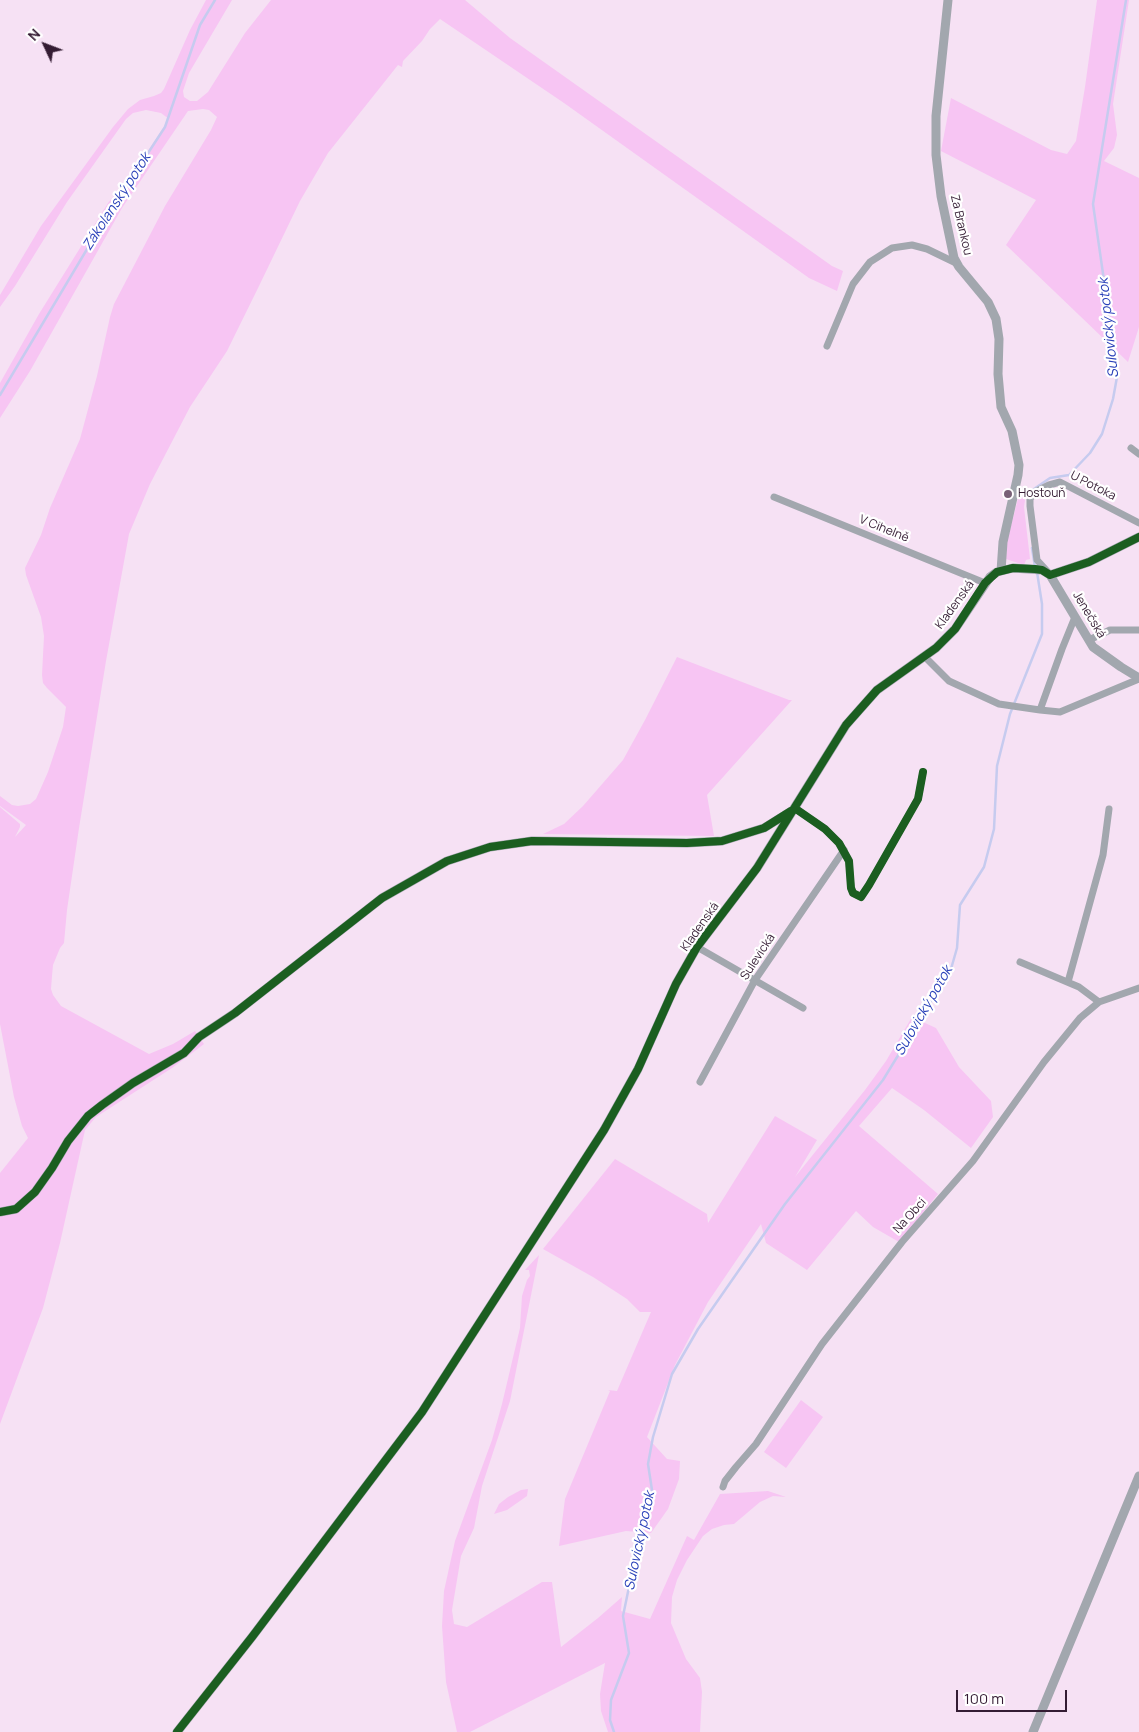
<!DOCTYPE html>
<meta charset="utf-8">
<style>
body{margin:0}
#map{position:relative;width:1139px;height:1732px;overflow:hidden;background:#f6e1f4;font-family:Manrope,sans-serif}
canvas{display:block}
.north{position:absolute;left:20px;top:20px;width:50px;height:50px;-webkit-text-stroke:4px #fff;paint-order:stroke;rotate:313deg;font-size:14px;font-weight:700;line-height:20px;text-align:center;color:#341c33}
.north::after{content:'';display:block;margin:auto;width:18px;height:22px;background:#341c33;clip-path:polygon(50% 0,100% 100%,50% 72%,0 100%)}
.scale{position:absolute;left:956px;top:1690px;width:111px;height:22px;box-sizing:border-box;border:2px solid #341c33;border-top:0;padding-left:6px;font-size:15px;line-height:18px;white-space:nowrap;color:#341c33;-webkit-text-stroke:4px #fff;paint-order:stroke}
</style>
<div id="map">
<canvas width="1139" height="1732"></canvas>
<div class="north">N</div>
<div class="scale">100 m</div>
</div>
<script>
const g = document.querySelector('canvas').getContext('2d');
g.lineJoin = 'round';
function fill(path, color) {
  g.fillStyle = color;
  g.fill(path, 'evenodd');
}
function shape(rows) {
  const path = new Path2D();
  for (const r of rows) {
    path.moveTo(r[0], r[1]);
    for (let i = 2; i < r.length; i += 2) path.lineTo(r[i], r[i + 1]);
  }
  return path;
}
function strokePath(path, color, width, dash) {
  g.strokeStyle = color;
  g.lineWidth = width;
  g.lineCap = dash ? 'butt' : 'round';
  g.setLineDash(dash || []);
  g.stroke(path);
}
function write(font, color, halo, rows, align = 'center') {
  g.font = font + ' Manrope,sans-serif';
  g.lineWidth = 4.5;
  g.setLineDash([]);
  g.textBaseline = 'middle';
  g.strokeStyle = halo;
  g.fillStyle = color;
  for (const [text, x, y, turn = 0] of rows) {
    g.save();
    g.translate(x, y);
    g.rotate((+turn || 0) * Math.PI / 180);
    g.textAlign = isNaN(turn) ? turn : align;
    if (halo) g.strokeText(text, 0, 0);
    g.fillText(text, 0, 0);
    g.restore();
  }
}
fill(shape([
 [206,0,232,0,189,73,183,91,184,97,190,101,197,101,208,92,245,33,271,0,465,0,510,38,832,266,843,271,837,291,809,278,564,103,440,19,430,29,422,41,403,61,402,67,398,65,328,153,300,201,259,286,227,351,190,407,150,484,129,534,106,661,79,828,67,910,64,943,60,948,53,965,52,976,51,989,53,995,61,1006,149,1054,173,1044,195,1031,204,1044,172,1068,96,1117,85,1130,60,1243,43,1308,0,1424,0,1173,28,1138,22,1126,14,1097,0,1024,0,807,20,824,20,827,15,837,26,825,0,806,0,796,12,805,18,806,30,804,36,799,48,772,63,727,66,707,47,688,43,683,42,675,44,636,41,617,26,575,25,568,41,535,50,508,80,439,97,376,110,317,114,304,165,206,211,130,217,117,209,110,203,109,188,111,122,208,30,371,0,418,0,383,39,314,108,203,142,160,169,119,161,113,146,110,133,113,126,119,67,202,15,286,0,307,0,295,41,226,113,127,128,109,140,100,154,96,161,93,164,89,190,30],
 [1097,0,1129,0,1113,104,1117,135,1114,148,1104,161,1139,178,1139,327,1128,362,1006,245,1036,200,941,151,951,98,1051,150,1067,154,1076,141,1085,87],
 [1020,491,1026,493,1024,507,1030,559,1026,560,1024,565,1006,559,1007,541],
 [677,657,789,700,792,700,707,795,714,836,543,834,564,824,583,806,623,760,645,720],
 [912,1017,936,1028,959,1067,991,1101,993,1117,971,1148,924,1110,892,1088,859,1126,938,1194,899,1242,873,1227,856,1211,807,1270,766,1243,761,1224,708,1302,675,1365,647,1437,667,1459,680,1461,679,1479,668,1509,651,1533,626,1531,559,1546,565,1499,610,1391,608,1390,617,1391,651,1312,640,1312,627,1299,593,1277,543,1249,615,1159,707,1214,708,1223,775,1116,817,1140,795,1177,865,1090,886,1061],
 [539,1255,510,1401,482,1486,474,1528,461,1556,452,1610,454,1624,467,1627,542,1582,552,1582,561,1647,598,1618,622,1597,621,1611,650,1619,687,1536,694,1540,720,1494,768,1491,786,1497,773,1496,760,1502,734,1524,724,1525,712,1529,703,1536,687,1560,677,1580,672,1597,671,1623,686,1659,700,1678,702,1692,700,1732,608,1732,601,1711,600,1694,605,1663,470,1732,457,1732,446,1682,442,1626,444,1591,455,1541,492,1440,502,1404,520,1328,522,1296,527,1280,530,1276,529,1270,525,1270],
 [801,1400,823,1417,786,1468,764,1452],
 [528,1489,527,1496,507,1510,494,1514,499,1504,508,1497,521,1490]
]), '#f7c5f3');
strokePath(shape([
 [0,395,105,219,165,127,200,25,215,0],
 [1028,498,1028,493,1050,478,1069,475,1090,453,1102,434,1113,399,1117,377,1115,357,1093,204,1126,0],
 [1032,548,1035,567],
 [614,1732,610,1720,611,1700,629,1653,623,1616,647,1500,652,1490,648,1464,653,1437,672,1374,698,1329,785,1204,883,1080,951,969,957,948,960,905,984,867,994,829,997,766,1010,714,1042,634,1042,604,1037,572]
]), '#c6cbef', 2.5);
strokePath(shape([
 [827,346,853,284,870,262,892,248,912,245,927,249,956,263],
 [1131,448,1139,454],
 [774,497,985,583],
 [1048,572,1037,560,1030,506,1030,499,1035,492,1049,485,1060,482,1139,523],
 [1089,640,1110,630,1139,630],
 [925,657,949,681,999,704,1040,710,1060,712,1139,679],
 [1040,710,1062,649,1075,617],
 [796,809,825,829,839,843,849,861,851,888,853,893,861,897,869,885,918,799,923,772],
 [697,947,803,1008],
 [1020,962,1079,987,1099,1002],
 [1068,982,1103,855,1109,809],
 [700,1082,755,980,844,850],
 [723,1487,725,1481,736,1467,756,1444,822,1344,902,1242,973,1161,1044,1062,1080,1018,1099,1002,1139,988]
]), '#a2a7ae', 7);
strokePath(shape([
 [948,0,936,116,936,155,941,196,954,258,959,267,988,302,996,319,999,339,998,374,1001,407,1012,431,1019,465,1018,475,1003,542,1001,571],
 [1050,575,1089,562,1139,537],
 [0,1212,16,1209,35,1192,52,1168,68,1141,88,1116,102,1105,133,1083,184,1053,199,1037,235,1013,382,898,447,861,490,847,532,841,687,843,722,841,764,828,793,810],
 [177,1732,252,1637,422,1412,604,1130,638,1069,676,984,697,947,757,868,846,725,877,690,936,648,955,629,990,577,997,572,1013,568,1042,570,1050,575,1093,647,1121,667,1139,678],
 [1033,1732,1139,1476]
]), '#a2a7ae', 9);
strokePath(shape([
 [796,809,825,829,839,843,849,861,851,888,853,893,861,897,869,885,918,799,923,772],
 [0,1212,16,1209,35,1192,52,1168,68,1141,88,1116,102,1105,133,1083,184,1053,199,1037,235,1013,382,898,447,861,490,847,532,841,687,843,722,841,764,828,791,811],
 [177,1732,252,1637,422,1412,604,1130,638,1069,676,984,697,947,757,868,846,725,877,690,936,648,955,629,985,583,997,572,1013,568,1035,569,1042,570,1050,575,1089,562,1139,537]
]), '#1b5e20', 8);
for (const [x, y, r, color] of [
 [1008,494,5,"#786177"]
]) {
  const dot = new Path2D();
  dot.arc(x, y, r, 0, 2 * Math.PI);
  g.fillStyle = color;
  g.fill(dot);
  strokePath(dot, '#fff', 2);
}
write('12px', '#341c33', '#fff', [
 ["Za Brankou",961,225,77],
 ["U Potoka",1093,486,27],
 ["V Cihelně",884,529,22],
 ["Kladenská",955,605,-54],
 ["Jenečská",1089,615,59],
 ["Kladenská",700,927,-55],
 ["Sulevická",758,957,-57],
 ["Na Obci",910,1216,-48]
]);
write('12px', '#341c33', '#fff', [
 ["Hostouň",1018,494]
], 'left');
write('italic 14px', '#2a41b9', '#fff', [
 ["Zákolanský potok",117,202,-57],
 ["Sulovický potok",1109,328,-96],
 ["Sulovický potok",924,1011,-60],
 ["Sulovický potok",640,1541,-78]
]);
</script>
